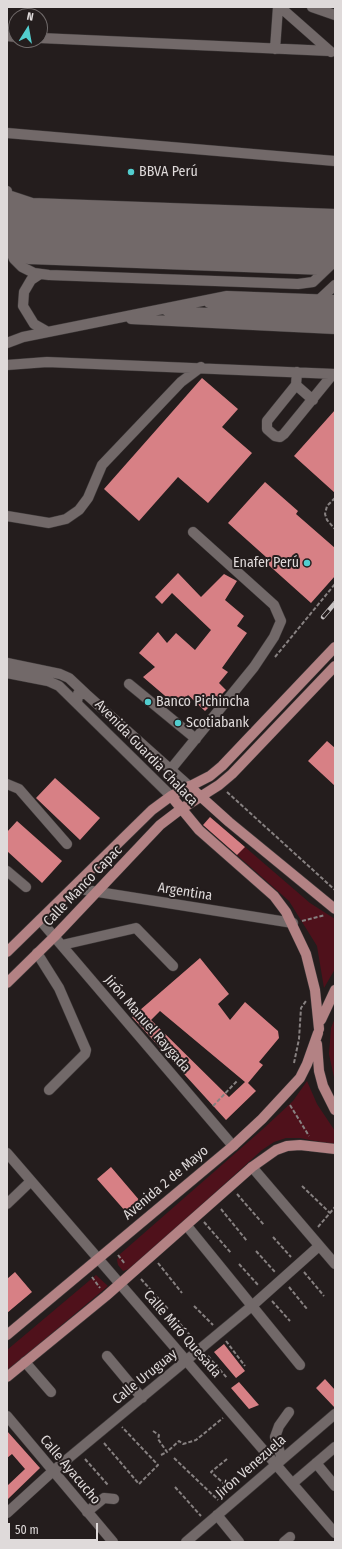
<!DOCTYPE html>
<meta charset="utf-8">
<style>
body{margin:0}
#map{position:relative;width:342px;height:1549px;overflow:hidden;background:#241d1d;font-family:"Fira Sans Condensed",sans-serif}
canvas{display:block}
.frame{position:absolute;inset:0;border:8px solid #dfdada;pointer-events:none}
.north{position:absolute;left:8px;top:8px;width:40px;height:40px;box-sizing:border-box;background:#241d1d;border:1px solid #6f6969;border-radius:50%;rotate:11deg;font-size:11px;font-weight:700;line-height:16px;text-align:center;color:#dfdada}
.north::after{content:'';display:block;margin:auto;width:14px;height:18px;background:#52cdce;clip-path:polygon(50% 0,100% 100%,50% 72%,0 100%)}
.scale{position:absolute;left:8px;top:1523px;width:90px;height:18px;box-sizing:border-box;border:2px solid #dfdada;border-top:0;padding-left:5px;font-size:12px;line-height:14px;white-space:nowrap;color:#dfdada;-webkit-text-stroke:3px #241d1d;paint-order:stroke}
</style>
<div id="map">
<canvas width="342" height="1549"></canvas>
<div class="frame"></div>
<div class="north">N</div>
<div class="scale">50 m</div>
</div>
<script>
const g = document.querySelector('canvas').getContext('2d');
g.lineJoin = 'round';
function fill(path, color) {
  g.fillStyle = color;
  g.fill(path, 'evenodd');
}
function shape(rows) {
  const path = new Path2D();
  for (const r of rows) {
    path.moveTo(r[0], r[1]);
    for (let i = 2; i < r.length; i += 2) path.lineTo(r[i], r[i + 1]);
  }
  return path;
}
function strokePath(path, color, width, dash) {
  g.strokeStyle = color;
  g.lineWidth = width;
  g.lineCap = dash ? 'butt' : 'round';
  g.setLineDash(dash || []);
  g.stroke(path);
}
function write(font, color, halo, rows, align = 'center') {
  g.font = font + ' "Fira Sans Condensed",sans-serif';
  g.lineWidth = 4;
  g.setLineDash([]);
  g.textBaseline = 'middle';
  g.strokeStyle = halo;
  g.fillStyle = color;
  for (const [text, x, y, turn = 0] of rows) {
    g.save();
    g.translate(x, y);
    g.rotate((+turn || 0) * Math.PI / 180);
    g.textAlign = isNaN(turn) ? turn : align;
    if (halo) g.strokeText(text, 0, 0);
    g.fillText(text, 0, 0);
    g.restore();
  }
}
fill(shape([
 [245,847,310,903,335,919,335,969,324,988,317,946,289,901,237,855],
 [335,1018,335,1082,329,1054,331,1028],
 [307,1081,317,1104,335,1131,335,1145,300,1138,286,1138,274,1142,262,1150,132,1268,123,1271,118,1265,117,1260,119,1255,263,1129,293,1101],
 [96,1275,108,1286,7,1371,7,1350]
]), '#4f111b');
fill(shape([
 [202,378,238,409,222,427,252,453,208,503,178,477,139,521,104,489],
 [335,410,335,493,294,456],
 [265,482,298,511,296,514,335,548,335,576,311,603,263,560,266,557,228,523],
 [178,573,201,597,224,574,237,581,225,600,244,616,237,626,247,633,222,668,228,672,219,683,226,690,205,711,188,695,178,707,143,677,155,667,139,653,158,632,167,643,176,633,195,650,211,630,172,593,162,604,155,597],
 [327,741,335,748,335,786,308,761],
 [55,778,100,818,80,840,36,798],
 [210,817,245,847,237,855,203,825],
 [17,821,62,861,42,883,7,851,7,832],
 [200,958,229,994,218,1004,230,1020,245,1002,278,1031,279,1038,259,1062,263,1065,248,1083,256,1091,226,1120,132,1017],
 [160,1011,245,1082,229,1097,151,1020],
 [111,1167,140,1201,126,1212,97,1179],
 [15,1272,32,1292,7,1313,7,1279],
 [224,1344,245,1371,236,1378,214,1352],
 [325,1379,335,1390,335,1408,316,1388],
 [239,1382,259,1405,249,1409,231,1388],
 [7,1431,40,1468,7,1500,7,1486,25,1469,12,1454,7,1458]
]), '#d78085');
const minor = shape([
 [280,7,331,52],
 [312,7,335,15],
 [7,36,16,37],
 [40,38,330,51],
 [275,49,278,7],
 [7,133,335,161],
 [7,191,8,245,14,259,22,267,34,273,49,275,298,284,313,282,335,261],
 [8,195,32,203,335,214],
 [8,204,32,211,335,223],
 [8,213,31,219,300,229,335,233],
 [8,221,30,227,335,240],
 [8,229,30,235,335,247],
 [8,237,30,243,335,254],
 [8,245,29,251,334,262],
 [11,252,29,259,325,270],
 [40,274,31,280,24,292,23,306,34,324,48,332],
 [320,299,335,285],
 [209,303,335,309],
 [167,311,335,319],
 [131,319,335,329],
 [7,343,23,337,227,296,335,300],
 [7,365,47,362,335,374],
 [297,372,296,385,267,421,267,429,275,436,280,437,284,434,333,374],
 [296,385,313,400],
 [7,516,49,523,66,519,79,510,88,498,102,465,181,382,201,367],
 [7,663,60,674,69,678,86,694],
 [7,673,48,681,59,686,171,796],
 [129,684,196,739],
 [77,703,78,694,86,694,189,786],
 [171,769,254,667,274,637,281,621,274,605,193,532],
 [7,784,19,789,67,844],
 [7,871,26,887],
 [73,888,293,923],
 [40,920,233,1146],
 [62,945,136,928,173,966],
 [37,953,59,988,86,1050,85,1054,49,1090],
 [7,1153,335,1533],
 [252,1167,335,1264],
 [7,1204,31,1181],
 [187,1226,300,1365],
 [107,1356,142,1398],
 [25,1362,51,1392],
 [7,1416,113,1542],
 [282,1459,275,1437,279,1426,289,1412],
 [316,1463,335,1486],
 [293,1483,335,1447],
 [87,1512,104,1498,114,1499],
 [7,1513,53,1471,253,1305,319,1246],
 [217,1515,239,1542],
 [186,1542,335,1414],
 [284,1542,290,1537]
]);
const major = shape([
 [189,786,229,822,335,909],
 [171,796,199,830,274,896,286,912,306,954,315,990,319,1029],
 [7,952,152,810,171,796,210,776,222,766,335,647],
 [7,983,54,937,160,825,181,809,219,785,232,774,335,666],
 [321,1020,335,990],
 [317,1044,319,1071,323,1086,335,1110],
 [7,1335,233,1146,262,1119,300,1078,307,1064,318,1033],
 [7,1377,106,1296,252,1167,276,1150,287,1146,300,1145,335,1149]
]);
strokePath(minor, '#3f3a3a', 11);
strokePath(major, '#3f3a3a', 11);
strokePath(shape([
 [335,498,327,506,325,514,327,520,335,529],
 [275,657,335,584],
 [227,792,335,890],
 [302,921,325,915],
 [294,1063,299,1039,301,1008,306,1001],
 [290,1105,309,1136],
 [213,1106,238,1080],
 [302,1186,330,1213],
 [237,1194,264,1225],
 [221,1209,247,1241],
 [204,1222,231,1253],
 [318,1227,335,1207],
 [273,1237,291,1257],
 [256,1251,275,1272],
 [118,1255,125,1264],
 [158,1263,182,1293],
 [239,1264,259,1286],
 [304,1272,324,1296],
 [92,1277,100,1288],
 [141,1279,168,1309],
 [289,1287,307,1309],
 [272,1301,290,1321],
 [194,1306,213,1325],
 [176,1319,195,1341],
 [226,1341,245,1366],
 [208,1356,227,1378],
 [153,1431,159,1435,158,1439,167,1452,179,1441,183,1444,196,1440,223,1418],
 [104,1443,139,1484,158,1465,122,1427],
 [161,1455,167,1452],
 [174,1458,218,1500],
 [85,1459,108,1485],
 [227,1459,211,1472,231,1490],
 [175,1487,201,1516]
]), '#878181', 2, [4, 2]);
strokePath(minor, '#726969', 10);
strokePath(major, '#b38284', 10);
const rail = shape([
 [323,617,335,603]
]);
strokePath(rail, '#c5c0c0', 4.5);
strokePath(rail, '#241d1d', 3, [9]);
for (const [x, y, r, color] of [
 [131,172,4,"#52cdce"],
 [307,563,4,"#52cdce"],
 [148,702,4,"#52cdce"],
 [178,723,4,"#52cdce"]
]) {
  const dot = new Path2D();
  dot.arc(x, y, r, 0, 2 * Math.PI);
  g.fillStyle = color;
  g.fill(dot);
  strokePath(dot, '#241d1d', 1.5);
}
write('14px', '#dfdada', '#241d1d', [
 ["BBVA Perú",139,172],
 ["Enafer Perú",299,563,"right"],
 ["Banco Pichincha",156,702],
 ["Scotiabank",186,723]
], 'left');
write('14px', '#dfdada', '#241d1d', [
 ["Avenida Guardia Chalaca",146,753,46],
 ["Calle Manco Capac",83,886,-46],
 ["Argentina",185,892,9],
 ["Jirón Manuel Raygada",147,1024,49],
 ["Avenida 2 de Mayo",166,1183,-40],
 ["Calle Miró Quesada",182,1334,49],
 ["Calle Uruguay",145,1377,-39],
 ["Jirón Venezuela",251,1467,-41],
 ["Calle Ayacucho",70,1470,50]
]);
</script>
